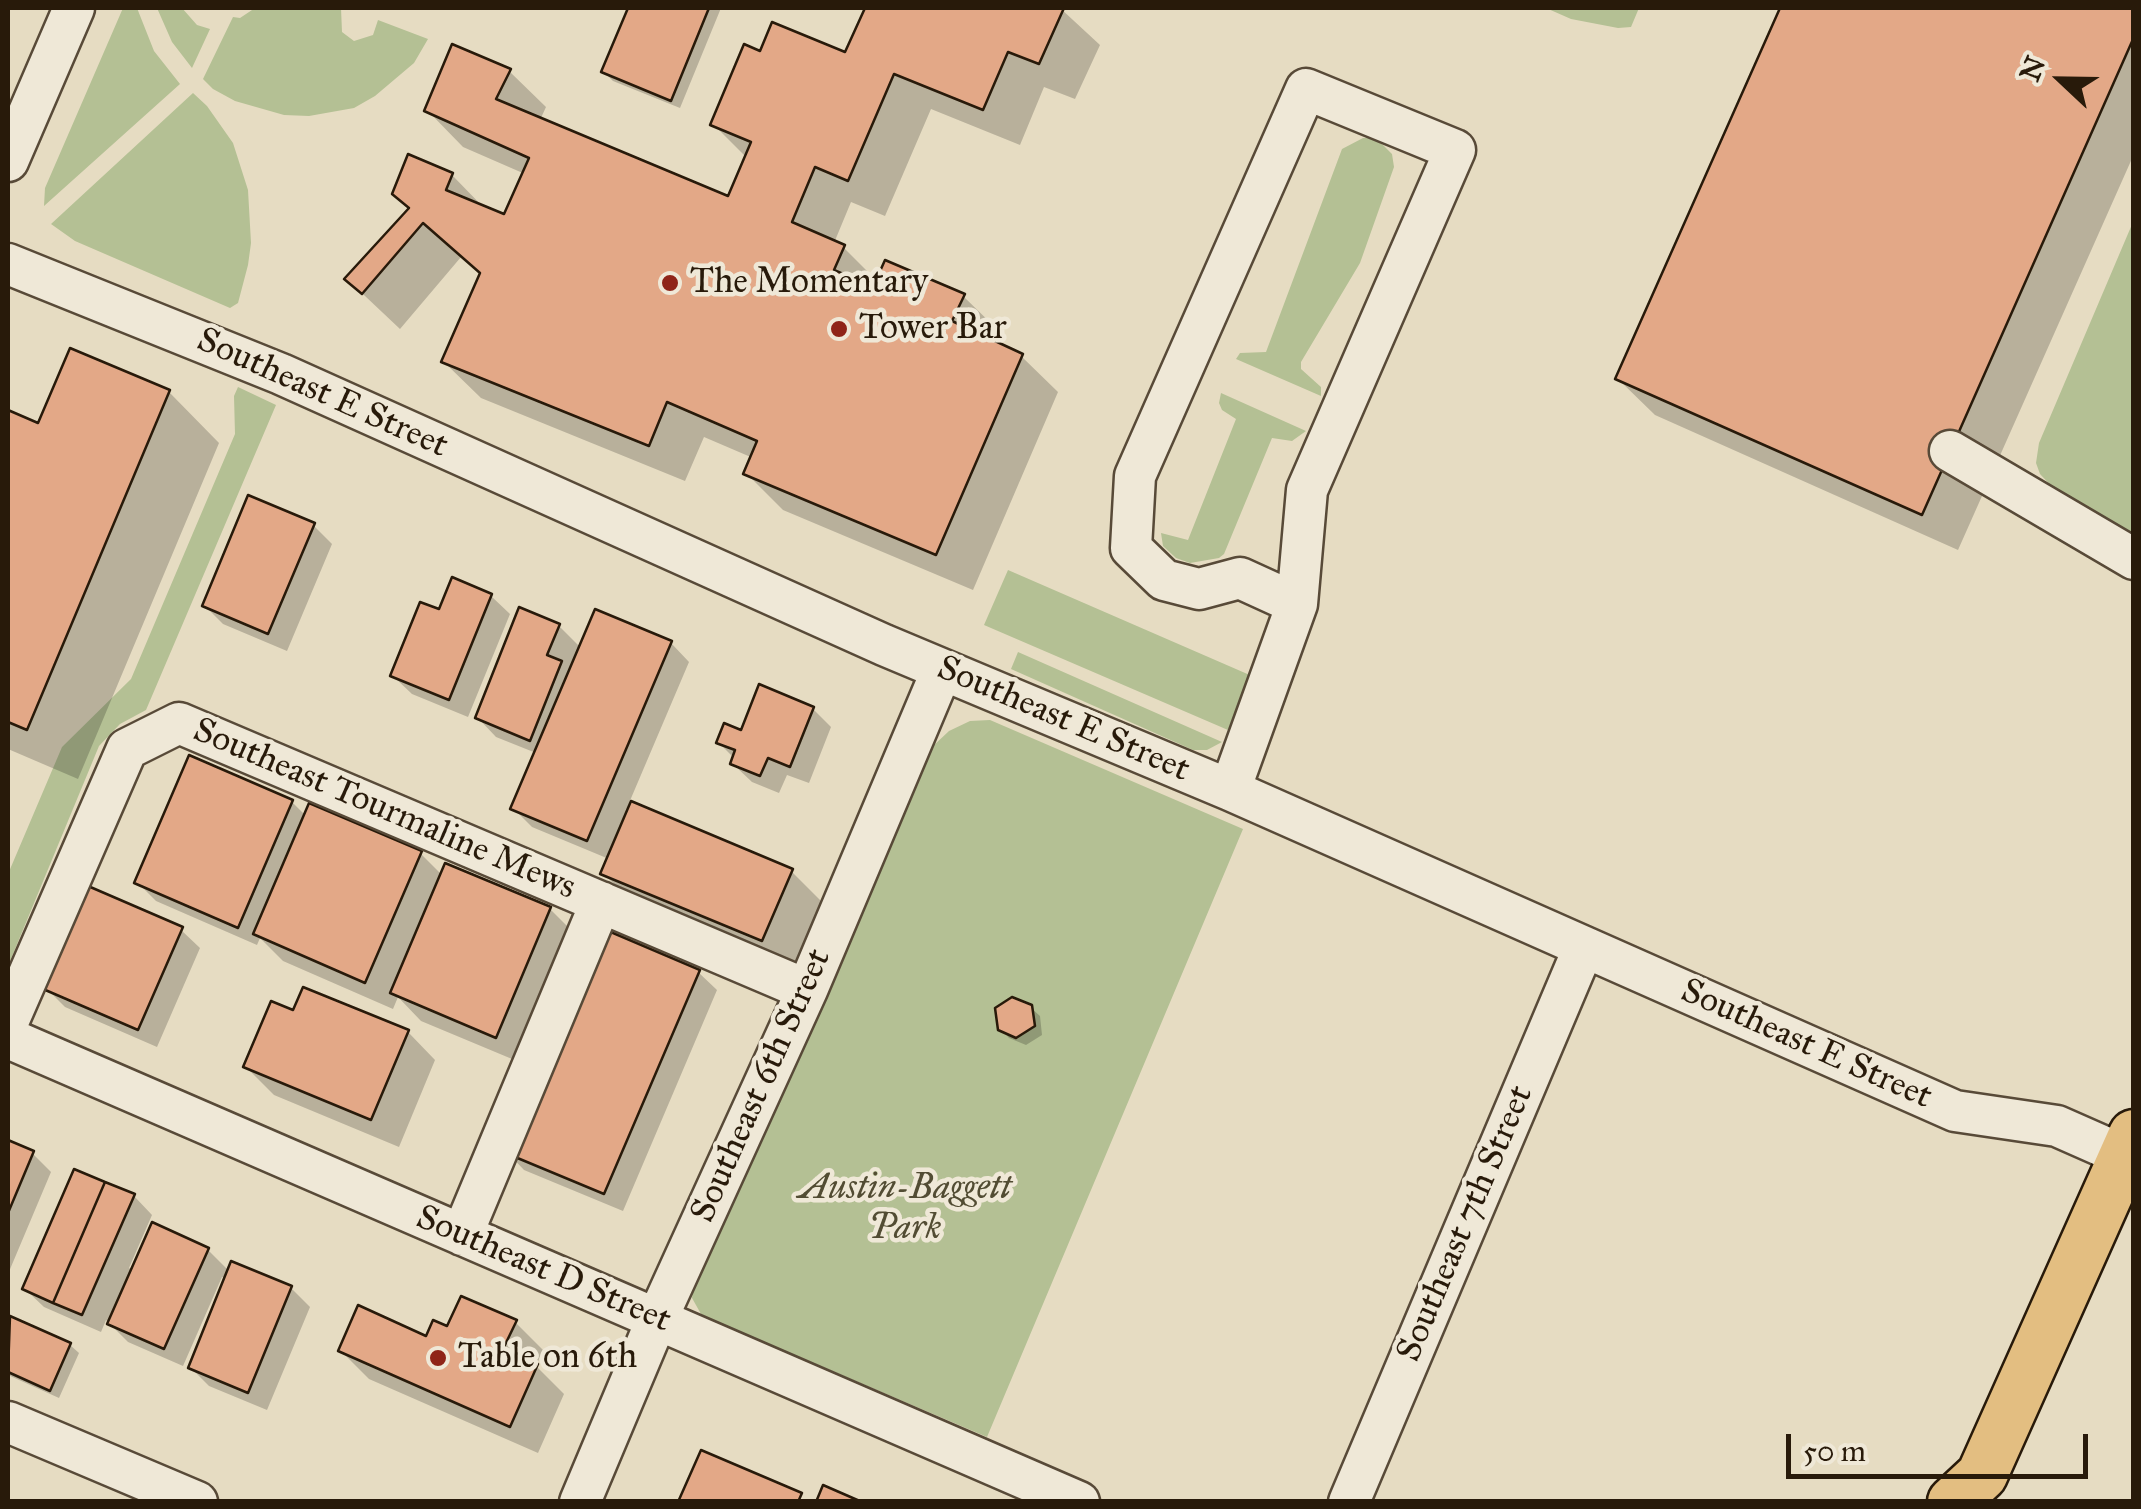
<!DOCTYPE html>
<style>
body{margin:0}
#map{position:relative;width:2141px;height:1509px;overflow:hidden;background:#e6dcc2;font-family:"IM FELL Great Primer",serif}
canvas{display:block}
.frame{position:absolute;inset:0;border:10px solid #281a0a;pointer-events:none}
.north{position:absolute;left:2011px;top:30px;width:100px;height:100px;-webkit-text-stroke:8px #efe8d7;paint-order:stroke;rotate:292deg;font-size:28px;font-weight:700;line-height:40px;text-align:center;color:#281a0a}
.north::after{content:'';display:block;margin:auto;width:35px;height:45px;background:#281a0a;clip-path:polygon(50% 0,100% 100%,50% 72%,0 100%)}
.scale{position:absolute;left:1786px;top:1434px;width:302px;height:45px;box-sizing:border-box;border:5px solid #281a0a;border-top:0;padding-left:12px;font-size:30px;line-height:35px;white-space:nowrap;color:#281a0a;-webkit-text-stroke:8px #efe8d7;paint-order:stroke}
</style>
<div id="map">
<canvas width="2141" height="1509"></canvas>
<div class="frame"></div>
<div class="north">N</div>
<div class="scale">50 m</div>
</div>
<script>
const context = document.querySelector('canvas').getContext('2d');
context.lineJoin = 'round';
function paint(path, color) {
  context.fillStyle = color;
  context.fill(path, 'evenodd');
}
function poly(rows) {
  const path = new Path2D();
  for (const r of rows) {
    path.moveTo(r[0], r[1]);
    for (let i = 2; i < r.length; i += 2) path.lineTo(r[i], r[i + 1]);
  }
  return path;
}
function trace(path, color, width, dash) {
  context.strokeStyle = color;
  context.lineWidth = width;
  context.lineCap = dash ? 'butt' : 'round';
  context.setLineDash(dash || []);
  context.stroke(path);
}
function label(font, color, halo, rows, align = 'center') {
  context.font = font + ' "IM FELL Great Primer",serif';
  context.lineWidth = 9;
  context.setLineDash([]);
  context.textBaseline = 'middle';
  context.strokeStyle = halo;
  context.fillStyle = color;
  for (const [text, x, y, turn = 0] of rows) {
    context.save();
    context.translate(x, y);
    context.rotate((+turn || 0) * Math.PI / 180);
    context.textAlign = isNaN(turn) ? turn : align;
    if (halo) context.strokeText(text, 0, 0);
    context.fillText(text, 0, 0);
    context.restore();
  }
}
paint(poly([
 [123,8,137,8,154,51,180,84,44,206,45,188],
 [157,8,182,8,197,25,210,29,192,68,172,42],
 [255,8,341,8,342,32,354,41,373,35,378,20,428,39,414,63,375,96,354,108,309,116,284,115,235,101,213,89,203,79,233,17,240,18],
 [1546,8,1545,8,1639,8,1631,27,1618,28,1571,19],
 [193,93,207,106,233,143,248,190,251,243,248,265,238,303,230,308,75,241,51,224],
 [1363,138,1373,138,1383,145,1392,154,1394,167,1360,263,1301,362,1301,369,1321,387,1321,396,1236,359,1240,353,1266,352,1342,149],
 [2133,222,2133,538,2054,489,2040,474,2036,463,2039,443],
 [238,387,276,405,146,710,120,724,99,746,8,966,8,874,62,747,131,679,235,434,234,396],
 [1221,393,1306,431,1292,441,1272,438,1224,554,1219,558,1190,563,1176,558,1163,546,1161,533,1188,540,1236,419,1222,410,1219,403],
 [1008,570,1252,676,1228,730,984,625],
 [1018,652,1222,742,1207,750,1193,750,1011,669],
 [990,720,1243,829,987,1437,715,1321,701,1314,692,1298,694,1278,916,776,932,747,949,731,970,721]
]), '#b4c094');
paint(poly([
 [630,8,721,8,680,108,613,81,604,72],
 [867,8,1060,8,1100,45,1075,99,1044,87,1020,145,931,109,885,216,851,202,834,243,843,247,878,282,963,296,1000,332,995,343,1021,356,1058,392,973,590,783,510,746,473,753,458,704,437,685,481,481,398,444,362,482,276,461,257,400,329,347,279,410,210,395,194,452,175,485,209,506,217,525,174,463,147,427,110,509,71,546,107,540,120,729,199,747,158,713,124,761,54,847,56],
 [1782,8,2134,8,2134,154,1958,550,1655,415,1618,379],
 [169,392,219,443,78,779,8,749,8,413,39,426],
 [313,525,332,544,287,651,223,624,204,605],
 [491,596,510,614,468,717,412,694,393,676,440,613],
 [559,626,581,648,671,643,689,662,629,803,791,871,828,908,799,976,639,909,603,873,609,859,532,827,513,808,536,753,496,737,478,718],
 [813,709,831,727,809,783,787,775,779,793,752,782,733,764,735,759,719,743],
 [191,758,292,802,306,816,420,853,442,875,550,909,578,937,524,1064,421,1021,398,997,393,1009,283,961,260,938,257,945,156,901,137,882],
 [181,930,200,948,157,1047,65,1007,46,988],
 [698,972,717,990,623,1211,524,1170,506,1151],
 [1030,1007,1040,1016,1042,1035,1026,1045,1009,1038,1000,1028],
 [294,1013,408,1032,435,1060,399,1147,274,1095,246,1067],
 [8,1143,33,1154,51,1172,8,1274],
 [134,1196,152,1215,129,1268,133,1270,208,1250,230,1272,291,1288,310,1307,267,1410,209,1386,190,1367,227,1279,222,1277,183,1366,128,1342,106,1320,101,1332,44,1307,25,1289],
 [11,1319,70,1345,79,1353,59,1398,8,1375,8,1327],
 [515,1322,543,1350,536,1366,564,1394,538,1453,369,1379,341,1351,428,1339,448,1330]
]), '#0003');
const building = poly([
 [628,8,709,8,671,101,601,72,628,8],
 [865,8,1064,8,1039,64,1008,52,983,110,894,74,848,181,815,167,792,222,845,245,834,270,873,287,885,260,965,294,952,321,1023,354,936,555,743,474,757,441,667,402,649,446,441,362,480,273,423,223,362,294,344,279,409,208,392,194,408,154,453,173,446,190,504,214,529,158,424,111,452,44,511,69,496,99,728,196,751,142,710,125,744,44,760,51,772,22,845,52,865,8],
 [1780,8,2134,8,2134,37,1922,515,1615,379,1780,8],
 [70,348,170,390,27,730,8,722,8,410,38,423,70,348],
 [248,495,315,523,268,634,202,606,248,495],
 [452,577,492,594,449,700,390,676,420,602,439,609,452,577],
 [519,607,560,624,547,655,562,661,530,741,475,718,519,607],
 [595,609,672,641,587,841,510,809,595,609],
 [759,684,814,707,790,767,768,758,760,776,730,764,735,750,716,743,724,723,741,730,759,684],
 [189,755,293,800,238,928,134,883,189,755],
 [631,801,793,869,762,941,600,874,631,801],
 [309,803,422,851,365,983,253,934,309,803],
 [445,863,551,907,496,1038,390,993,445,863],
 [88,886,183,927,138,1030,43,989,88,886],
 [599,927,700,970,604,1194,503,1152,599,927],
 [303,987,409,1030,371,1120,243,1067,271,1001,293,1010,303,987],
 [1012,997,1032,1005,1035,1026,1016,1038,998,1030,995,1008,1012,997],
 [8,1140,34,1151,8,1213,8,1140],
 [74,1169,105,1182,53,1303,22,1289,74,1169],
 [105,1182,135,1194,82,1315,53,1303,105,1182],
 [152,1222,209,1248,164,1349,107,1324,152,1222],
 [231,1261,292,1286,248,1393,188,1368,231,1261],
 [461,1296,517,1320,503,1349,538,1364,510,1427,338,1351,358,1305,426,1336,433,1320,447,1326,461,1296],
 [10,1316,71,1343,50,1391,8,1372,10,1316],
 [701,1450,802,1493,798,1502,678,1502,701,1450],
 [823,1485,862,1502,816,1502,823,1485]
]);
paint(building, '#e3a887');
trace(building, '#281a0a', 2.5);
const minor = poly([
 [8,161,74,8],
 [8,264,281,374,884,645,1230,790,1955,1111,2057,1126,2134,1160],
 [1950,451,2134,559],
 [1230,790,1297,604,1307,490,1455,150,1306,89,1135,476,1131,548,1164,580,1199,589,1240,578,1297,604],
 [8,1022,127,749,179,723,807,990],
 [8,1038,1079,1502],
 [462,1235,601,902],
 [8,1422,197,1502],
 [580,1502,657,1319,807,990,942,670],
 [1349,1502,1584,947]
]);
const major = poly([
 [1953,1502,1982,1475,2134,1135]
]);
trace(minor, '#584a38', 45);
trace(major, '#281a0a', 55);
trace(minor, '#efe8d7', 40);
trace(major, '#e3be81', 50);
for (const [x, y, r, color] of [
 [670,283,10,"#8f2418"],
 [839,329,10,"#8f2418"],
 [438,1358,10,"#8f2418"]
]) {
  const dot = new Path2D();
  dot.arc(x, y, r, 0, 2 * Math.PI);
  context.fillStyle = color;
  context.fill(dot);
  trace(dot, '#efe8d7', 4);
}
label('35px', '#281a0a', '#efe8d7', [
 ["The Momentary",690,283],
 ["Tower Bar",859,329],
 ["Table on 6th",458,1358]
], 'left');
label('35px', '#281a0a', '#efe8d7', [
 ["Southeast E Street",322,394,24],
 ["Southeast E Street",1063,720,23],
 ["Southeast Tourmaline Mews",384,810,23],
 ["Southeast E Street",1806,1045,24],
 ["Southeast 6th Street",762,1086,-66],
 ["Southeast 7th Street",1466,1224,-67],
 ["Southeast D Street",543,1270,23]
]);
label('italic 35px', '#524c33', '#efe8d7', [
 ["Austin-Baggett",905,1189],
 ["Park",905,1229]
]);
</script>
